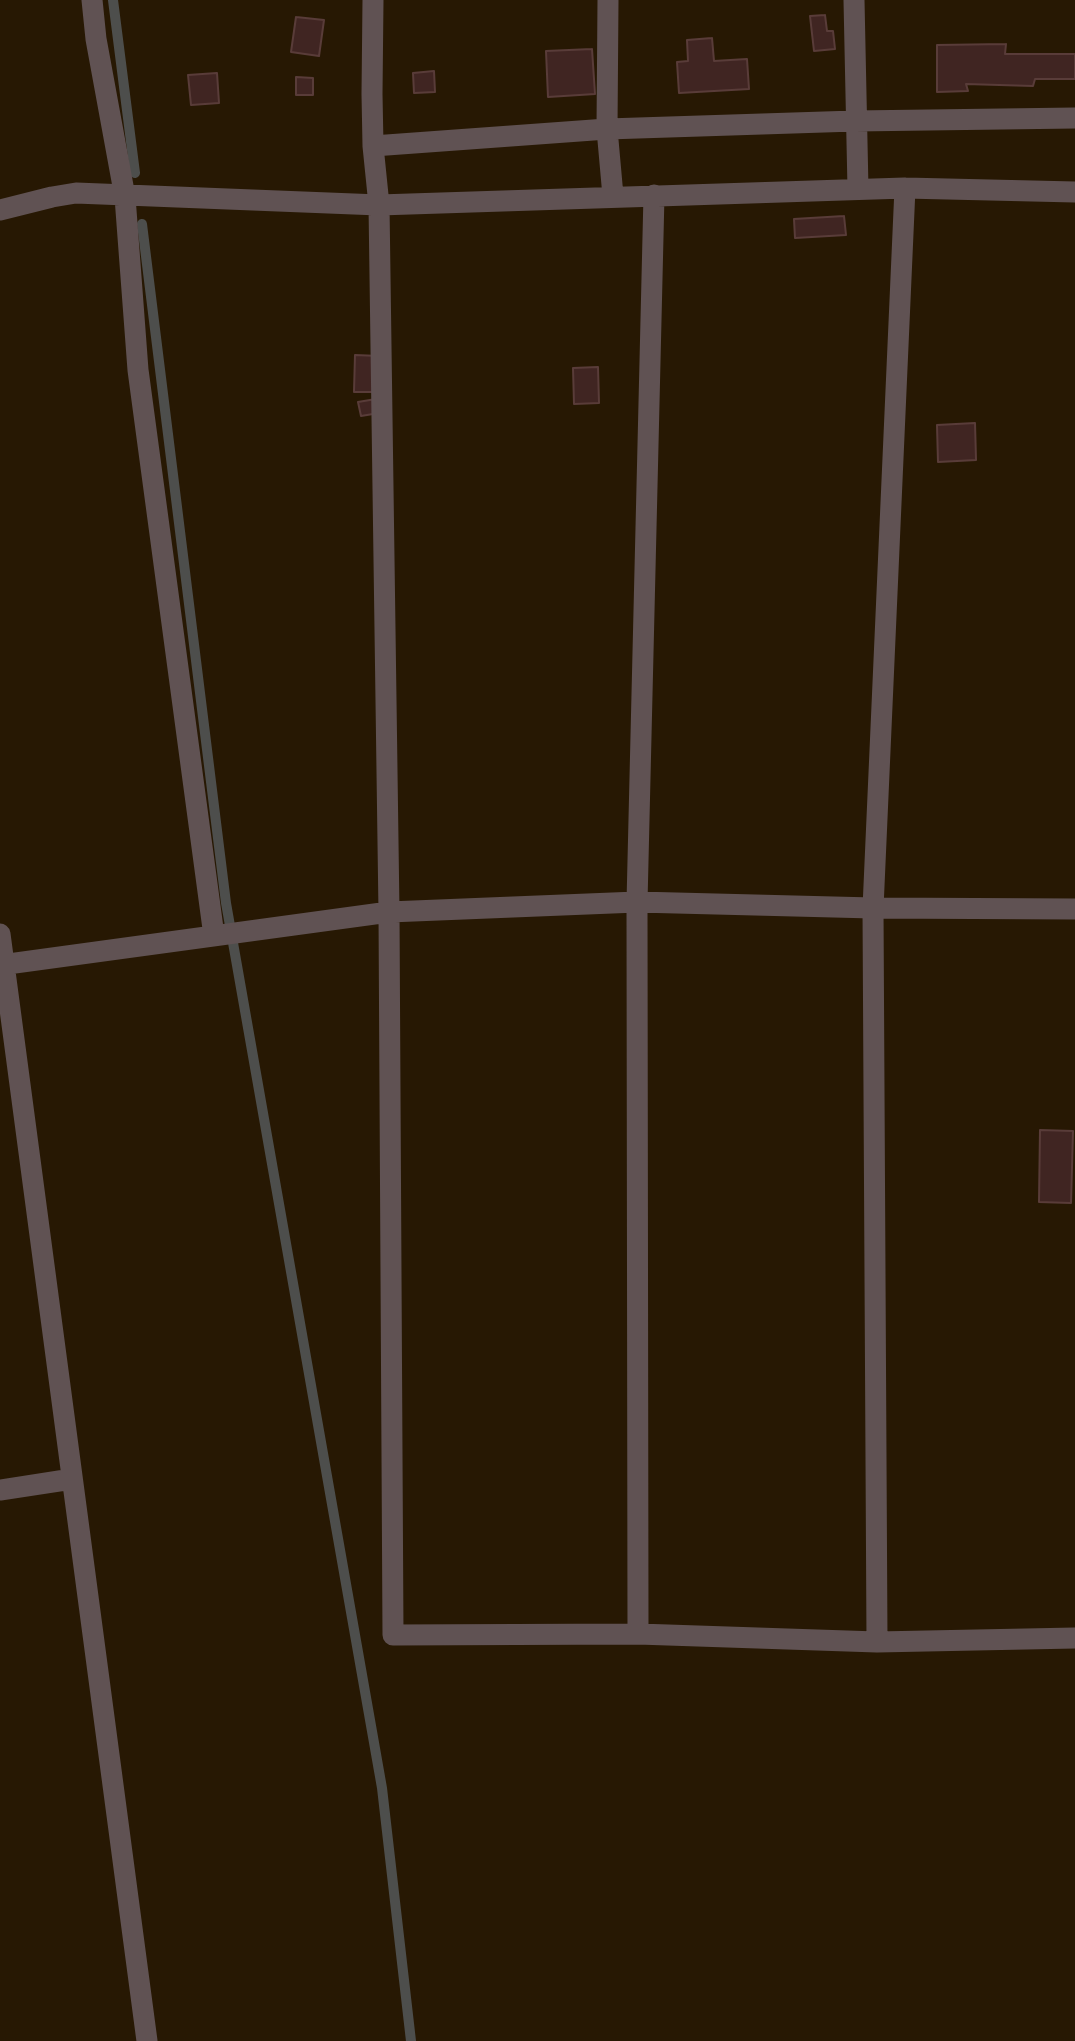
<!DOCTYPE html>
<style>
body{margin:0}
canvas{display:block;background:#271803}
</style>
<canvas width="1075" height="2041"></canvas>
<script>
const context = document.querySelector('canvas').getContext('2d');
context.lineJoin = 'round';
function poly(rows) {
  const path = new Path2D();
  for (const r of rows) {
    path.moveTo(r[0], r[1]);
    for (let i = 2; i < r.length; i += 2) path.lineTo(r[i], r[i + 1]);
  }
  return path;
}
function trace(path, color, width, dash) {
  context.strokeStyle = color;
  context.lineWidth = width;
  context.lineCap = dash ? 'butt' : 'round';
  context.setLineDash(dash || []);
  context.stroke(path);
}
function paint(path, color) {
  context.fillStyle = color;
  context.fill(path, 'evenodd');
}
trace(poly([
 [113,0,135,173],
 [142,224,226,903,382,1788,411,2041]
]), '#4d4e4c', 10);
const building = poly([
 [825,15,827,31,833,31,835,49,814,51,810,16,825,15],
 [296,17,324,20,319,56,291,52,296,17],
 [712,38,714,61,747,59,749,89,679,93,677,62,688,61,687,40,712,38],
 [1006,44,1005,54,1075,54,1075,79,1035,79,1033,86,966,84,968,91,937,92,937,45,1006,44],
 [592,49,595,94,548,97,546,51,592,49],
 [434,71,435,92,414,93,413,73,434,71],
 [217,73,219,103,191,105,188,75,217,73],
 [296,77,313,78,313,95,296,95,296,77],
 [844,216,846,235,795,238,794,219,844,216],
 [355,355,379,356,378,392,354,392,355,355],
 [598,367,599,403,574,404,573,368,598,367],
 [376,399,379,413,361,416,358,402,376,399],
 [975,423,976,460,938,462,937,425,975,423],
 [1040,1130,1073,1131,1071,1203,1039,1202,1040,1130]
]);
paint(building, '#402522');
trace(building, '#593c39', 2);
trace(poly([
 [92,0,96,39,125,197,138,370,214,936],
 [373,0,372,94,373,146,379,205,389,912,393,1635,638,1634,877,1642,1075,1638],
 [608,0,607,129,613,196],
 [854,0,858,189],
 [373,146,607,129,855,121,1075,118],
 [0,210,52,197,76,193,379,205,905,188,1075,192],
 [0,934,147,2041],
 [0,965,389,912,637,902,873,908,1075,909],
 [0,1490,72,1479],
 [638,1634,637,902,654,195],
 [877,1642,873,908,905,188]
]), '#605253', 21);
</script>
